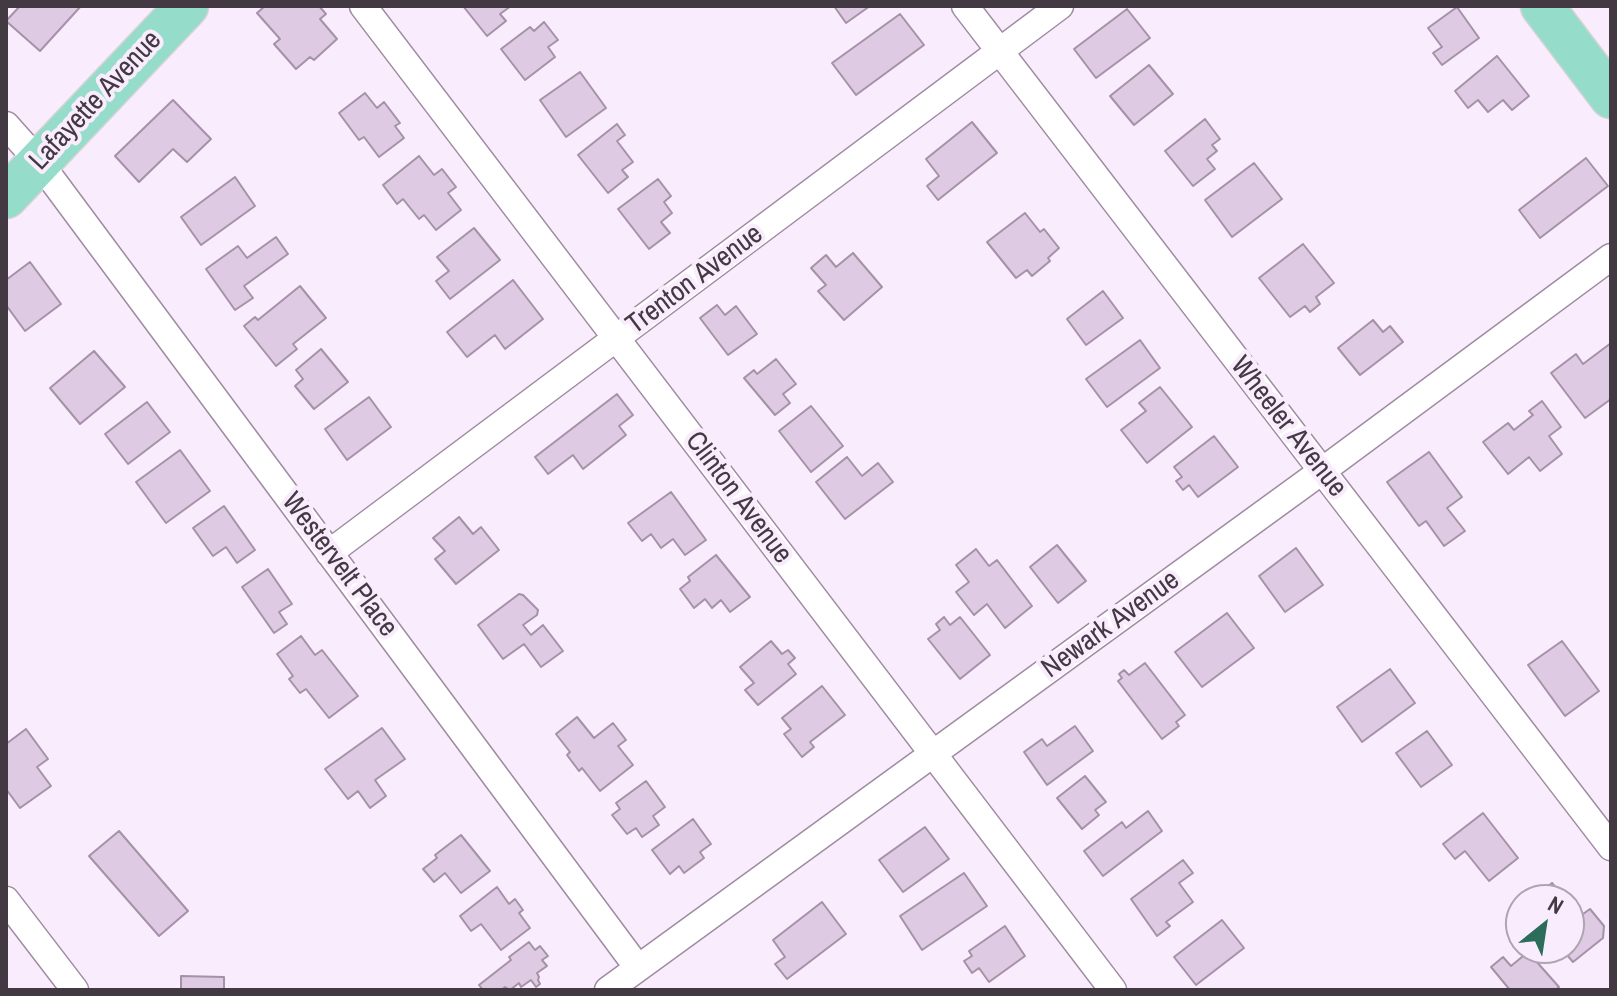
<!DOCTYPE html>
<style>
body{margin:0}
#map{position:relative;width:1617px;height:996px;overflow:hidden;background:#f9ecfc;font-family:"Archivo Narrow",sans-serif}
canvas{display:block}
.frame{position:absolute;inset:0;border:8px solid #423943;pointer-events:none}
.north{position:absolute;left:1505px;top:884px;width:80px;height:80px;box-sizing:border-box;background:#f9ecfc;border:2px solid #b0a4b2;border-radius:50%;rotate:30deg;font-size:22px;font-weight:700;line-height:32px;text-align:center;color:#423943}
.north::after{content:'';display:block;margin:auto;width:28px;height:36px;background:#2b6c5b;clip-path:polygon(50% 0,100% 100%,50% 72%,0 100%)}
</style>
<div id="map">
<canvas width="1617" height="996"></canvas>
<div class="frame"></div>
<div class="north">N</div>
</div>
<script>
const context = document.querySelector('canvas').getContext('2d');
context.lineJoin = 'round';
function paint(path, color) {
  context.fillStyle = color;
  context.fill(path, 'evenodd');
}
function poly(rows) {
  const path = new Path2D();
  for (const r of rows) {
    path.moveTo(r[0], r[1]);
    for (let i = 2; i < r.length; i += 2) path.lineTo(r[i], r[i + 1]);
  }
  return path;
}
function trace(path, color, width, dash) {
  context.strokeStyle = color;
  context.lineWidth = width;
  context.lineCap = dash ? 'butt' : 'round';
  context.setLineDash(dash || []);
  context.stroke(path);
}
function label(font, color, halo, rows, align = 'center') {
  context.font = font + ' "Archivo Narrow",sans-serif';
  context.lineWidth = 8;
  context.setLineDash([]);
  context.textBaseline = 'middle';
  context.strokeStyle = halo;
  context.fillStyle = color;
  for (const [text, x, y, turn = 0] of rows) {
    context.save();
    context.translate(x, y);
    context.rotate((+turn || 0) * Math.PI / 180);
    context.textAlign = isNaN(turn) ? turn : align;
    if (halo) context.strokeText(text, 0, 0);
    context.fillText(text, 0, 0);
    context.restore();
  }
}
const building = poly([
 [20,6,81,6,40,51,6,21,20,6],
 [265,6,319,6,326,14,320,19,337,39,314,60,310,57,296,69,274,44,280,39,257,13,265,6],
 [463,6,511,6,500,14,506,21,487,36,463,6],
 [834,6,870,6,846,23,834,6],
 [1457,7,1479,38,1442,65,1433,53,1442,47,1428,28,1457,7],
 [1127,9,1150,38,1096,78,1074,49,1127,9],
 [900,14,924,45,856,95,832,63,900,14],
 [544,22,558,40,548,47,555,57,525,80,501,49,530,27,534,31,544,22],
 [1497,56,1529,96,1512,110,1503,100,1488,112,1478,100,1468,108,1455,91,1497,56],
 [1149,65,1173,94,1134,125,1110,96,1149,65],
 [580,72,606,108,566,137,540,100,580,72],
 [365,93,377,108,384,102,400,123,395,126,404,138,379,157,364,137,359,140,339,113,365,93],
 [173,100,211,139,187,162,173,149,139,182,115,156,173,100],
 [1205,119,1220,139,1212,145,1217,151,1207,159,1215,169,1193,186,1165,151,1205,119],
 [972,122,997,153,938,200,927,186,939,176,926,159,972,122],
 [617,124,625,135,617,141,633,162,622,170,628,177,608,193,578,155,617,124],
 [419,156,434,175,442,169,456,187,448,193,461,210,436,230,424,215,419,219,403,199,397,204,383,185,419,156],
 [1586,158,1608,186,1540,238,1519,210,1586,158],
 [1254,163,1282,199,1232,237,1205,200,1254,163],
 [235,177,255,206,201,245,181,217,235,177],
 [658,179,671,196,664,202,672,213,661,222,670,233,649,249,618,209,658,179],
 [1025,213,1040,232,1044,229,1059,248,1048,258,1050,261,1032,276,1027,270,1016,278,987,242,1025,213],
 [474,228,500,260,450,299,436,281,449,271,437,257,474,228],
 [276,237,288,254,244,286,253,298,235,310,206,269,238,246,247,258,276,237],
 [1303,244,1334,283,1316,297,1320,304,1310,312,1305,306,1290,317,1259,278,1303,244],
 [853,253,882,287,844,320,818,291,826,285,811,268,826,255,836,267,853,253],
 [30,262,61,304,25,331,6,305,6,280,30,262],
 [513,280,543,319,505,349,495,335,467,357,447,332,513,280],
 [300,286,326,318,293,344,297,349,276,366,244,326,255,317,258,320,300,286],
 [1103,291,1123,318,1086,345,1067,319,1103,291],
 [717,305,725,315,736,306,757,334,728,355,700,318,717,305],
 [1373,320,1383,332,1390,326,1403,342,1360,375,1338,348,1373,320],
 [1140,340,1160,368,1107,407,1086,379,1140,340],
 [1611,343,1611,399,1585,418,1551,373,1576,354,1583,364,1611,343],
 [321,349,348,382,314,409,295,386,303,379,296,370,321,349],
 [94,351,125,387,80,424,50,388,94,351],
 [776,359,796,384,783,394,790,403,775,415,744,378,754,370,757,374,776,359],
 [1160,387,1192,427,1147,463,1121,430,1146,411,1139,403,1160,387],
 [617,394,633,415,619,426,626,435,583,469,573,455,548,474,535,457,617,394],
 [369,397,391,427,347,460,325,429,369,397],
 [1542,401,1561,427,1549,436,1562,454,1540,471,1529,457,1508,474,1483,442,1508,423,1514,430,1533,415,1529,411,1542,401],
 [147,402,170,432,128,464,105,434,147,402],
 [811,406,843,446,811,472,779,431,811,406],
 [1214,436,1238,467,1198,497,1189,485,1183,490,1176,481,1182,477,1174,467,1214,436],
 [180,450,210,491,166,523,136,482,180,450],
 [1429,452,1462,497,1447,508,1465,531,1444,546,1426,521,1419,526,1387,482,1429,452],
 [847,457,862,476,878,463,893,482,845,519,816,482,847,457],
 [671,492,706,540,685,555,673,539,661,548,651,534,642,541,628,523,671,492],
 [224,506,255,550,237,563,226,547,213,556,193,528,224,506],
 [459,517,473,534,481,527,499,550,456,584,435,559,445,551,433,538,459,517],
 [1057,545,1086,581,1058,603,1030,567,1057,545],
 [1296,548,1323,585,1285,612,1259,576,1296,548],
 [976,549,989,566,997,560,1032,606,1005,628,987,604,974,615,956,592,969,582,956,565,976,549],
 [716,555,750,597,730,612,721,600,712,608,705,599,694,608,680,589,690,581,688,577,716,555],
 [268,569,292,604,279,612,287,624,274,633,242,587,268,569],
 [519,594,523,595,538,610,537,615,523,625,531,635,543,625,563,651,541,667,524,644,503,659,478,625,519,594],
 [1227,613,1254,648,1202,687,1175,652,1227,613],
 [944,617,950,625,960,617,990,655,960,679,928,639,940,630,936,624,944,617],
 [301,636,315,655,322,650,358,696,329,718,306,689,300,693,289,679,293,676,277,654,301,636],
 [771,641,782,654,788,650,795,658,788,664,796,674,758,705,745,690,754,683,740,667,771,641],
 [1562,641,1599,691,1565,716,1528,665,1562,641],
 [1145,663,1185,715,1176,722,1179,726,1162,739,1118,681,1122,678,1119,674,1124,670,1129,675,1145,663],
 [1390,669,1415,703,1362,742,1337,707,1390,669],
 [822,686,845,715,810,742,814,747,802,757,784,734,791,729,782,718,822,686],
 [577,717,594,738,613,723,626,740,618,746,633,765,600,791,582,768,579,771,567,755,570,752,556,734,577,717],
 [1075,726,1093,751,1047,785,1024,752,1042,739,1047,746,1075,726],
 [382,728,405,759,375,780,386,796,370,808,358,791,348,799,325,769,382,728],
 [26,729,48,759,37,767,51,786,20,808,6,789,6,744,26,729],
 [1427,731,1452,765,1421,787,1396,753,1427,731],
 [1085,776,1106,802,1095,810,1099,815,1082,829,1057,798,1085,776],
 [646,781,665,807,653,816,659,825,642,837,636,828,627,834,612,815,620,809,616,803,646,781],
 [1148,811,1162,831,1103,876,1084,851,1122,822,1126,828,1148,811],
 [1483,813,1518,858,1489,881,1465,851,1455,859,1443,844,1483,813],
 [693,819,711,844,700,852,704,858,684,873,679,866,670,874,652,850,693,819],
 [925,827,949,859,903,892,879,860,925,827],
 [119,831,188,911,159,936,89,856,119,831],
 [461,835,490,871,461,893,445,873,434,882,423,869,437,858,435,855,461,835],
 [1183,860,1193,873,1179,883,1193,902,1166,922,1170,926,1157,936,1131,899,1183,860],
 [964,873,987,906,922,950,900,916,964,873],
 [1552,883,1566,900,1570,897,1583,914,1590,909,1604,926,1603,938,1573,962,1561,948,1569,948,1569,900,1530,900,1552,883],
 [497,887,509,904,515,899,523,910,519,913,530,928,501,950,481,924,471,931,460,916,497,887],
 [822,902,846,934,787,979,775,964,785,957,773,940,822,902],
 [1222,920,1244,948,1196,985,1174,957,1222,920],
 [1005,926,1025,956,989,982,979,968,972,973,964,961,972,956,969,951,1005,926],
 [529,942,535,950,540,946,548,956,542,960,547,966,537,973,539,977,538,980,540,984,536,987,531,980,521,987,519,983,510,990,505,987,501,990,483,990,479,985,511,960,509,957,529,942],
 [1528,952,1559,987,1555,990,1510,990,1491,967,1503,957,1511,966,1528,952],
 [181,976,224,977,224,990,181,990,181,976]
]);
paint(building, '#dfcae3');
trace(building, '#a591a8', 2);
const street = poly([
 [363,6,1113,990],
 [965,6,1611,847],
 [6,125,39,162,638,968],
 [329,553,1060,6],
 [6,900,75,990],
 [608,990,1322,471,1611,257]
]);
const primary = poly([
 [1542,6,1611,97],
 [6,197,187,6]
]);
trace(street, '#9f8ba2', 29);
trace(primary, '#d5d3d6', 45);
trace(street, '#fff', 26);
trace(primary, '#96dcca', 42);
label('28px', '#423943', '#f9ecfc', [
 ["Lafayette Avenue",96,101,-47],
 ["Trenton Avenue",695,280,-37],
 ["Wheeler Avenue",1288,427,52],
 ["Clinton Avenue",738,498,53],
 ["Westervelt Place",339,565,53],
 ["Newark Avenue",1111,625,-36]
]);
</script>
